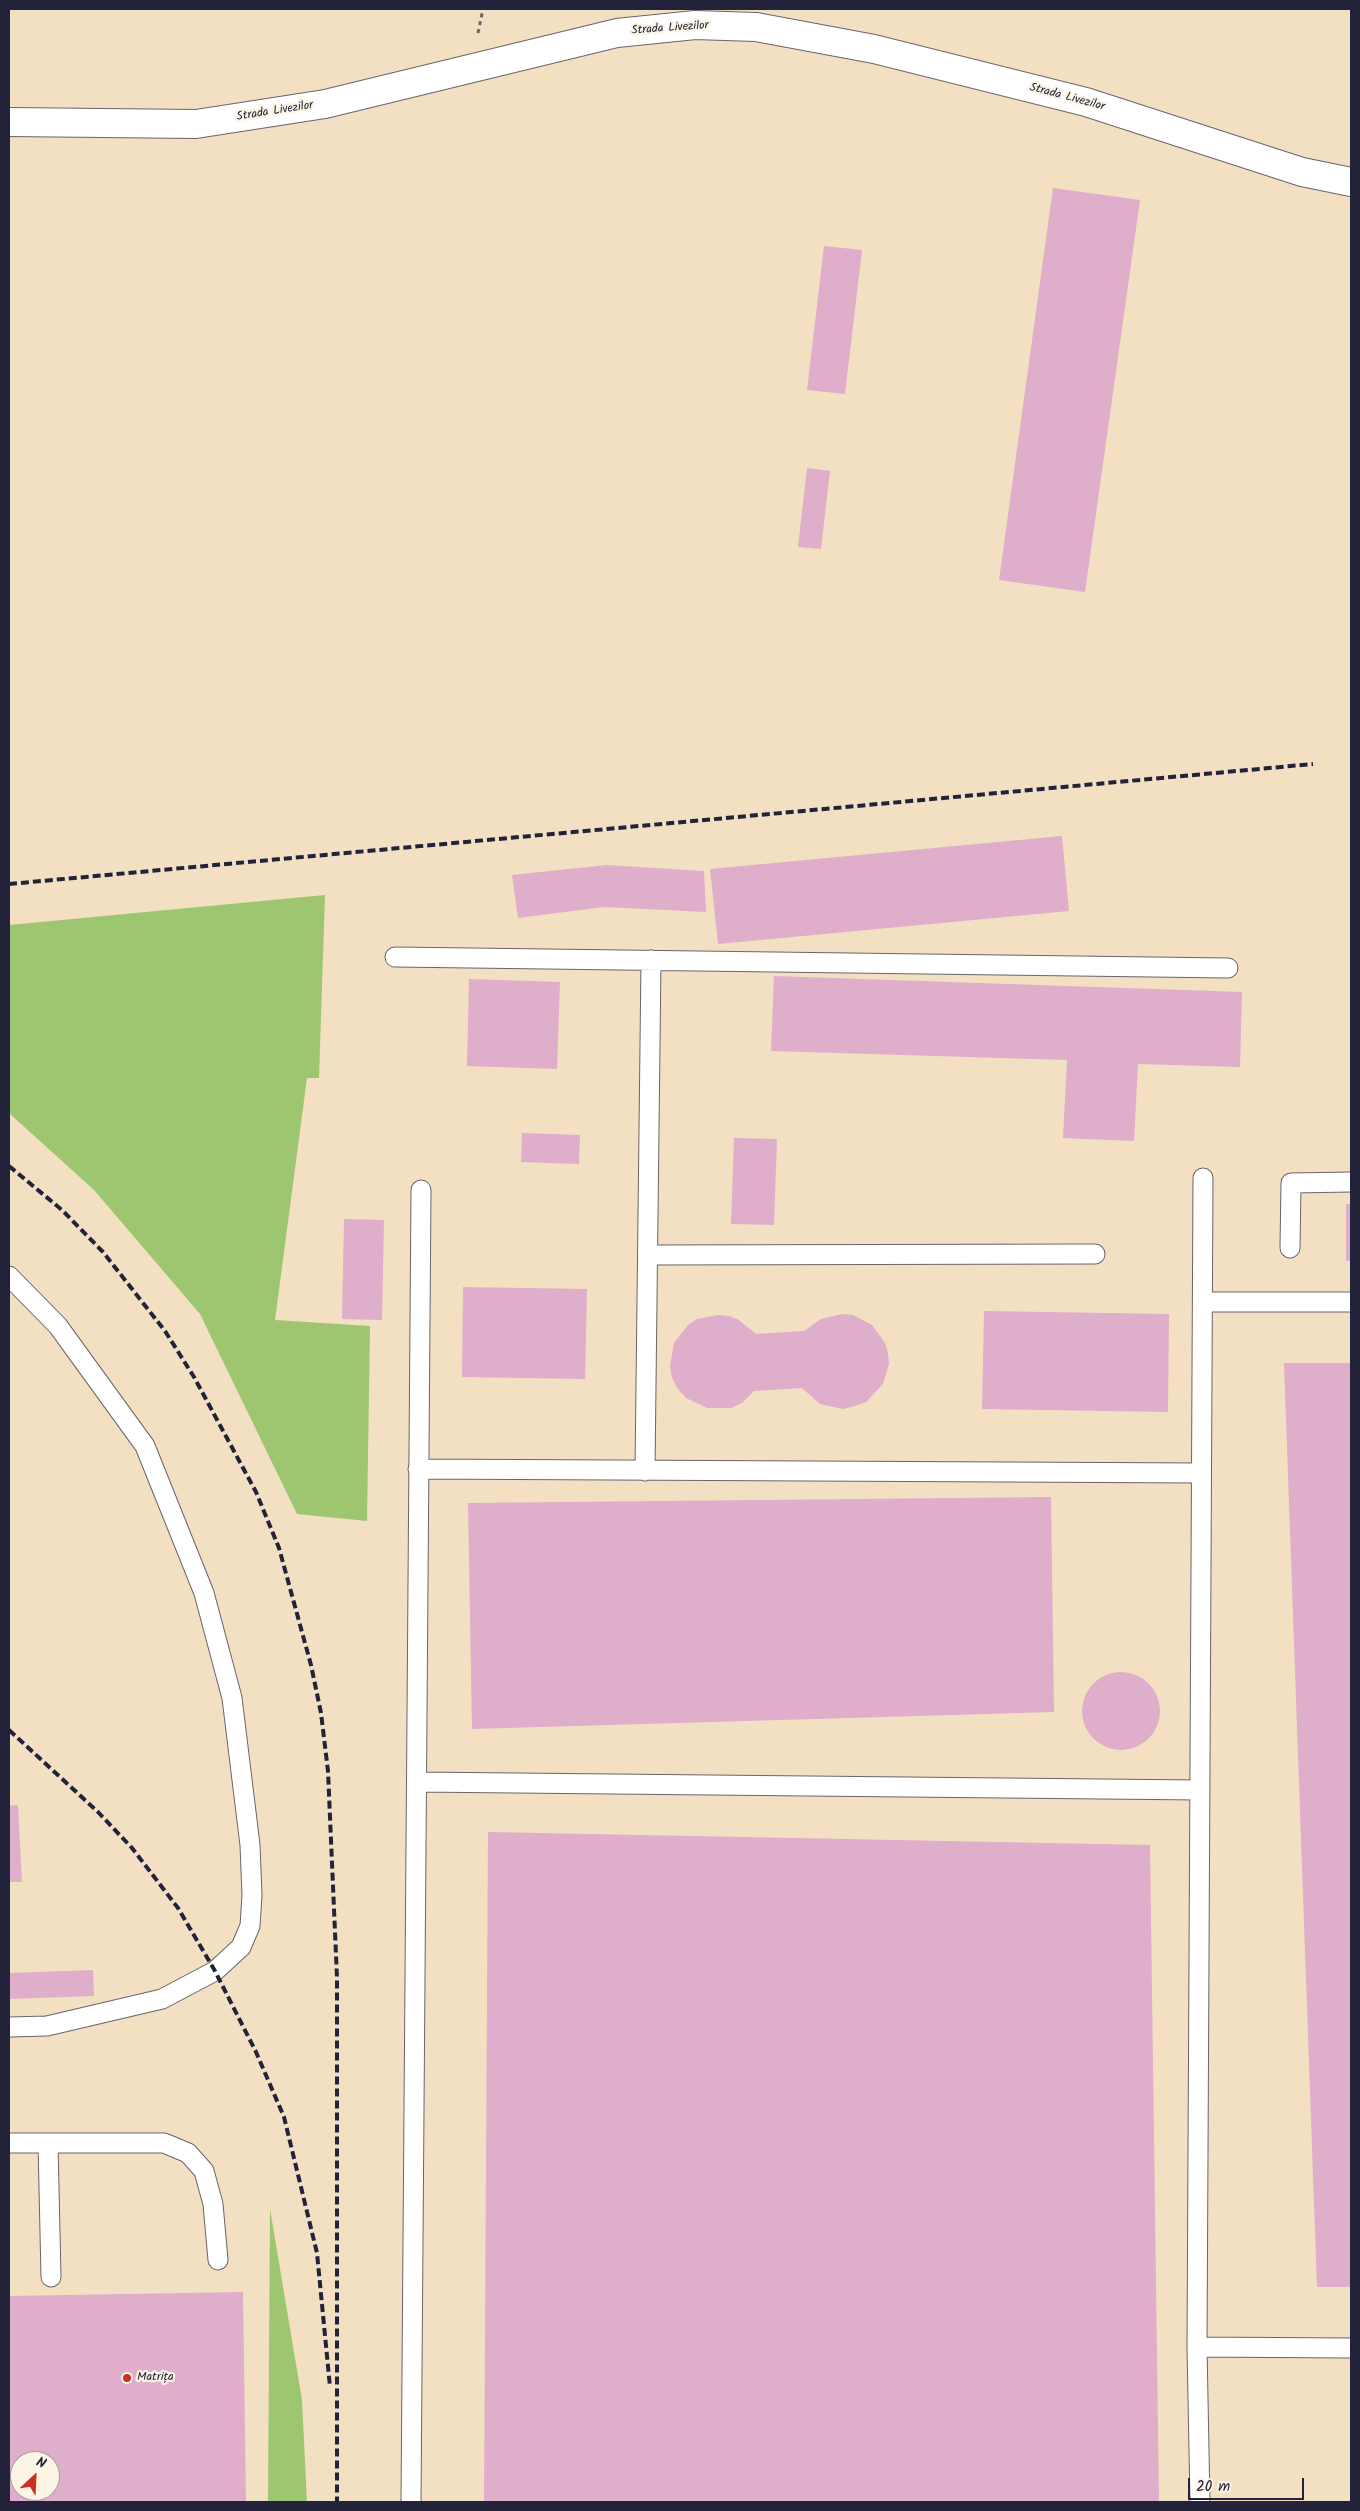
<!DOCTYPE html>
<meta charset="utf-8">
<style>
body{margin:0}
#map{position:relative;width:1360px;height:2511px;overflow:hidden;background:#f3dfc1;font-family:Kalam,sans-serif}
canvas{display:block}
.frame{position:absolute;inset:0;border:10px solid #22223b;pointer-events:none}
.north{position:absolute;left:10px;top:2451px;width:50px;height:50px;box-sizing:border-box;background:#fcf5e5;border:1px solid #a5a1a1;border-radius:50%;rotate:25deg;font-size:14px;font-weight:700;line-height:20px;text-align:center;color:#22223b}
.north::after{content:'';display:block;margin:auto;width:18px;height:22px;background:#c8321e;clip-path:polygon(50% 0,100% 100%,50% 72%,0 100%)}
.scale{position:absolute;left:1188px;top:2478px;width:116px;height:22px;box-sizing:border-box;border:2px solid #22223b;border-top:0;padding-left:6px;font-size:15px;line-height:18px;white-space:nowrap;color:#22223b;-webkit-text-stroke:4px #fcf5e5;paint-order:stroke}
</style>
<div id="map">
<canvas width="1360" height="2511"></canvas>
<div class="frame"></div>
<div class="north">N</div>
<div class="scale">20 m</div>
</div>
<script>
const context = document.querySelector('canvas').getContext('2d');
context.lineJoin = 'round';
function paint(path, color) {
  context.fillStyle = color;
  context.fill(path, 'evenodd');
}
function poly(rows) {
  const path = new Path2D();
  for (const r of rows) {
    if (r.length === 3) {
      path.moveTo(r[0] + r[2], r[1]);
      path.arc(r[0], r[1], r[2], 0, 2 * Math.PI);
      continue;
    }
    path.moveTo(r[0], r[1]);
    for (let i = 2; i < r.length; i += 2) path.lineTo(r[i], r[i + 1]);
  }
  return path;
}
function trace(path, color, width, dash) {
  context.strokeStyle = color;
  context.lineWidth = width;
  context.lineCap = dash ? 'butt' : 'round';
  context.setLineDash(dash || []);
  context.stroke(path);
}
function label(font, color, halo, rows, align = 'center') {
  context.font = font + ' Kalam,sans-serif';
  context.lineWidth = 4.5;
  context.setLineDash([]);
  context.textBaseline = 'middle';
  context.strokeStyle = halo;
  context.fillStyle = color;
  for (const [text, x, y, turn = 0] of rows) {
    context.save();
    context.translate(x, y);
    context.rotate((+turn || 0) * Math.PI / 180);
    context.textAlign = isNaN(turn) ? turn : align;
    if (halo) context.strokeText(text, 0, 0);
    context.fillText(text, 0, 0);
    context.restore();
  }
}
paint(poly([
 [325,895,319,1078,307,1078,275,1320,370,1326,367,1521,297,1514,200,1314,94,1190,9,1113,9,925],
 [270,2209,302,2400,307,2502,268,2502]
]), '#9ec671');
paint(poly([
 [1053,188,1140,200,1085,592,999,580],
 [824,246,862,250,845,394,807,390],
 [807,468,830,471,821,549,798,547],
 [1062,836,1069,911,718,944,710,869],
 [607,865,704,871,706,912,604,907,518,918,512,875],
 [774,976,1242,992,1240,1067,1138,1064,1134,1141,1063,1138,1067,1060,771,1051],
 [469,979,560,982,557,1069,467,1066],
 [522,1133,580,1135,579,1164,521,1162],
 [734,1138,777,1139,774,1225,731,1224],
 [1346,1204,1351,1204,1351,1261,1346,1261],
 [344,1219,384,1220,382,1320,342,1319],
 [463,1287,587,1289,585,1379,462,1377],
 [984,1311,1169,1314,1168,1412,982,1409],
 [842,1314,853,1315,872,1325,885,1343,888,1353,889,1364,883,1384,866,1402,855,1406,843,1409,820,1404,802,1388,754,1391,742,1403,731,1408,707,1408,686,1398,678,1389,672,1378,670,1366,674,1343,688,1325,697,1319,718,1315,729,1316,739,1320,756,1334,804,1331,821,1319],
 [1284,1363,1351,1363,1351,2287,1317,2287],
 [1051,1497,1054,1712,472,1729,468,1503],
 [1121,1711,39],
 [18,1805,22,1882,9,1882,9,1806],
 [488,1832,1150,1845,1159,2502,484,2502],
 [93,1970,94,1996,9,1999,9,1973],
 [243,2292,246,2502,9,2502,9,2296],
 [20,2461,50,2461,50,2491,20,2491]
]), '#deaeca');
const lane = poly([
 [395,957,1228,968],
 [1290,1248,1291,1183,1351,1182],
 [648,1255,1095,1254],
 [9,1276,58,1326,145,1446,204,1593,232,1698,250,1845,252,1895,250,1926,241,1947,215,1971,162,1999,47,2026,9,2027],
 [1203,1302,1351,1302],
 [418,1469,1201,1473],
 [645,1471,651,960],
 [417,1782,1200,1790],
 [9,2143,164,2143,188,2153,204,2171,213,2204,218,2260],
 [48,2143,51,2277],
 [1197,2347,1351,2348],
 [411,2502,421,1190],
 [1200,2502,1197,2347,1203,1178]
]);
const street = poly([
 [9,122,196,124,325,104,617,33,695,25,756,27,874,49,1086,102,1302,172,1351,182]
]);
trace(lane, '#6b646a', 21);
trace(street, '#6b646a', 30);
trace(poly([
 [478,33,483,9]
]), '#6b646a', 3, [4, 4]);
trace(lane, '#fff', 19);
trace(street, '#fff', 28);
trace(poly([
 [9,884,1313,764],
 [9,1166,62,1210,103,1252,165,1331,194,1377,256,1492,279,1548,311,1665,321,1713,328,1771,337,1978,337,2502],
 [9,1730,98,1812,132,1848,178,1908,215,1971,256,2052,284,2117,317,2253,330,2387]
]), '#22223b', 4, [8, 4]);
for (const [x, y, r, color] of [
 [127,2378,5,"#c8321e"]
]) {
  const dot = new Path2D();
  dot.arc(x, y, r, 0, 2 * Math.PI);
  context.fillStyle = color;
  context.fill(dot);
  trace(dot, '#fcf5e5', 2);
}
label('12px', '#22223b', '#fcf5e5', [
 ["Strada Livezilor",670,29,-4],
 ["Strada Livezilor",1067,98,15],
 ["Strada Livezilor",275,112,-9]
]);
label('12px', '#22223b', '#fcf5e5', [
 ["Matrița",137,2378]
], 'left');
</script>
